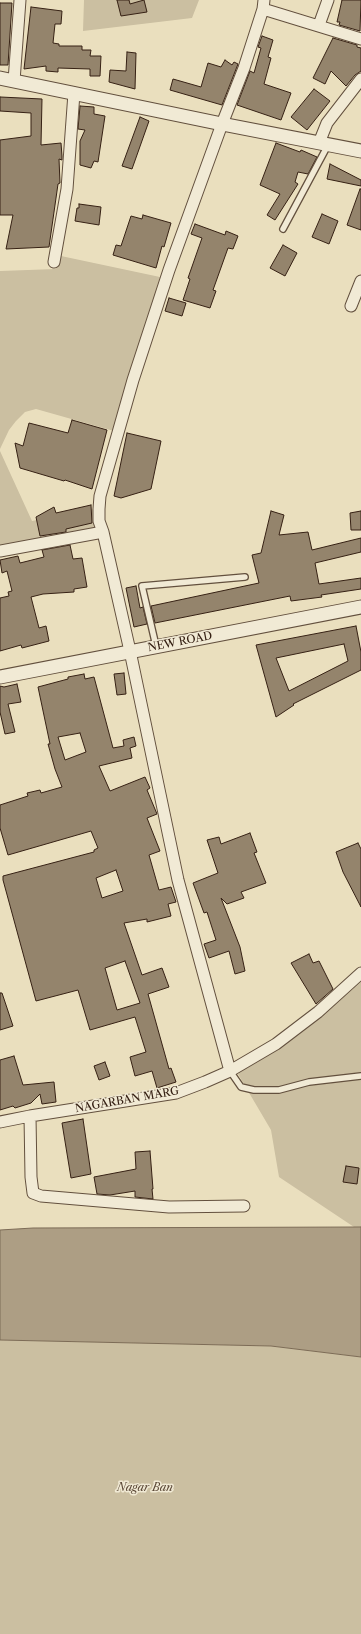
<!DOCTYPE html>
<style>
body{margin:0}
canvas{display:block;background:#eadfbe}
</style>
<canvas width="361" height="1634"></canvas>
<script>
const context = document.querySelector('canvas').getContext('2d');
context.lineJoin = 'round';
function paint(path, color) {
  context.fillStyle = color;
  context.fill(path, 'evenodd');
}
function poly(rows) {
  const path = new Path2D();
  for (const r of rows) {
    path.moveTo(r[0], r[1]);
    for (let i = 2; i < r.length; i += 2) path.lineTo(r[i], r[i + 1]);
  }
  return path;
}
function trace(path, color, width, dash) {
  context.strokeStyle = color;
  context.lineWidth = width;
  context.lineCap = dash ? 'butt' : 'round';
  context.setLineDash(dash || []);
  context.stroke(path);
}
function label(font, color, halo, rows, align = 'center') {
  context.font = font + ' "Libre Caslon Text",serif';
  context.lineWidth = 3;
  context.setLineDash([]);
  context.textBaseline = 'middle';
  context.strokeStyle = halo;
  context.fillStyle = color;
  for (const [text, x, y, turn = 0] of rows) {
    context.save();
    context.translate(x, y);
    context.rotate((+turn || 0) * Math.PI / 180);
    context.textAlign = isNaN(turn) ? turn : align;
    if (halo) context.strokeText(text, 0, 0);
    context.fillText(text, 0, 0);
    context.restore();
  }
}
paint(poly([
 [84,0,199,0,192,18,83,31],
 [61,256,160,277,114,431,36,409,25,412,16,421,9,430,0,449,0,271,56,269],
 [0,451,32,521,94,509,95,526,93,529,0,548],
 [361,982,361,1227,354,1227,279,1177,271,1130,238,1074,250,1064,292,1039,327,1012],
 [0,1340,271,1346,361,1357,361,1634,0,1634]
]), '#cbbfa1');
const water = poly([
 [361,1227,361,1357,271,1346,0,1340,0,1230,33,1228,361,1227]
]);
paint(water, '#ad9e84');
trace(water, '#7d6c57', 1);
const building = poly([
 [117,0,129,0,130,4,144,0,147,12,121,16,117,0],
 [342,0,361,0,360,31,339,25,340,22,337,22,342,0],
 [0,3,12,3,8,65,0,65,0,3],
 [31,7,62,11,61,24,55,24,53,43,59,44,59,46,82,46,82,50,91,50,90,56,101,56,100,76,90,76,90,69,58,68,58,72,46,71,46,66,24,69,31,7],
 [262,36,273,40,268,57,271,58,264,84,291,93,281,120,237,105,250,71,254,73,261,48,258,47,262,36],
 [333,38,357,45,357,47,361,48,361,71,355,75,346,86,331,71,325,84,313,78,333,38],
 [127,52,136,53,135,89,109,82,110,70,126,71,127,52],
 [225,60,232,65,234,62,238,64,222,105,170,90,173,79,201,87,208,63,221,67,225,60],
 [314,89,330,101,307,130,291,117,314,89],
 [0,97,42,99,41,145,61,143,62,156,62,160,59,159,60,183,58,184,49,247,6,249,13,215,0,215,0,140,31,136,31,113,0,111,0,97],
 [80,106,94,107,94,114,105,116,98,162,94,161,91,168,80,165,80,141,85,130,78,129,80,106],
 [140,117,149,121,132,169,122,166,140,117],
 [276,143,300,152,301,150,317,157,308,174,298,172,295,182,298,184,275,220,267,215,280,194,260,185,276,143],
 [330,164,361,180,361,186,327,179,330,164],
 [360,189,361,189,361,230,347,225,360,189],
 [79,204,101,207,99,225,75,221,77,208,79,208,79,204],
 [322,214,338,221,329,244,312,237,322,214],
 [143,215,171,223,164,247,162,246,156,268,113,255,116,245,121,246,131,216,142,219,143,215],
 [195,224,225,235,226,231,238,236,233,249,228,248,213,290,216,291,210,308,183,300,190,279,188,278,202,238,191,234,195,224],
 [283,245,297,253,285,276,270,268,283,245],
 [169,298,186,303,182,316,165,311,169,298],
 [72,420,107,430,92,489,65,480,64,481,20,468,15,443,23,446,29,423,68,433,72,420],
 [127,433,161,441,151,489,121,498,114,496,127,433],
 [91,505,92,523,66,529,66,532,40,536,36,517,54,507,56,513,91,505],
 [271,511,284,515,279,535,308,532,312,550,361,538,361,552,315,563,319,584,361,578,361,589,321,595,322,597,291,601,290,596,155,623,151,606,259,583,252,555,261,553,271,511],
 [361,511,361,530,351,530,350,513,361,511],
 [70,545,73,559,82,558,87,587,74,589,74,592,43,594,31,597,39,628,46,626,49,641,22,648,21,645,0,651,0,598,9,596,8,592,12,591,7,571,2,573,0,560,18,556,20,563,44,557,42,550,70,545],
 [136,586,140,608,143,607,147,624,134,627,126,588,136,586],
 [356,626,361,652,361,670,293,704,294,705,276,717,256,645,356,626],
 [344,644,348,661,289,691,276,658,344,644],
 [124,673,126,694,117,695,114,674,124,673],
 [84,674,85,679,94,677,113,748,124,746,123,740,134,737,136,746,130,748,132,758,99,766,110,791,145,777,150,788,147,790,157,814,147,818,160,851,149,855,159,890,171,887,176,902,168,904,171,916,147,922,147,919,124,923,142,975,162,968,169,987,148,994,169,1069,171,1068,176,1082,157,1088,152,1071,135,1076,130,1057,146,1052,135,1017,90,1030,78,990,36,1001,3,880,3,876,94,852,94,850,98,848,91,831,8,855,0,828,0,805,28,796,27,793,40,790,41,793,62,787,55,769,48,744,50,744,38,687,68,679,68,677,84,674],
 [80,733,86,752,65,760,58,737,80,733],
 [116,870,123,891,102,898,96,878,116,870],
 [125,961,140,1003,117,1010,105,968,125,961],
 [17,684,21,702,8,704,15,732,5,734,0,712,0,686,4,687,17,684],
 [250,833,257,852,254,853,266,883,241,892,244,898,227,904,221,898,240,947,245,971,235,974,229,951,209,958,204,944,216,940,207,912,204,913,193,883,218,873,207,840,219,837,221,844,250,833],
 [358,843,361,849,361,907,343,872,336,852,358,843],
 [309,954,313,963,319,961,333,989,316,1004,291,963,309,954],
 [0,993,2,993,13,1026,0,1030,0,993],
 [14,1056,23,1085,54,1082,56,1102,42,1104,40,1094,31,1103,15,1108,13,1106,0,1110,0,1060,14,1056],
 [105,1062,110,1076,99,1080,94,1066,105,1062],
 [83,1119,91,1174,71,1178,62,1123,83,1119],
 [150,1151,153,1189,152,1189,153,1199,135,1197,135,1191,110,1195,97,1194,94,1177,136,1169,135,1152,150,1151],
 [346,1166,359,1168,357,1184,343,1182,346,1166]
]);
paint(building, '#94846c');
trace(building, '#362114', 1);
const service = poly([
 [283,229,328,145],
 [156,646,142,586,245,577],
 [230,1071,241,1087,254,1090,279,1090,309,1082,361,1076]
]);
const minor = poly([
 [264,0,263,9,361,39],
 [319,25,328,0],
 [14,81,20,0],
 [319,143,327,123,361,79],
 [54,262,67,189,74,93],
 [351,306,361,281],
 [0,551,103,532],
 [230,1071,178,880,130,651,103,532,99,521,99,509,100,496,133,380,169,270,222,124,244,68,263,9],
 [30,1116,31,1177,33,1193,41,1196,169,1207,244,1206],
 [0,1122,30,1116,176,1093,205,1082,230,1071,276,1044,318,1012,361,973]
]);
const tertiary = poly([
 [0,78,222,124,361,151],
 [0,677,361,607]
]);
trace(service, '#63503e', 8);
trace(minor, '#63503e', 13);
trace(tertiary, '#63503e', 15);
trace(service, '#f1ead5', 5.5);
trace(minor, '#f1ead5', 11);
trace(tertiary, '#f1ead5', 13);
label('11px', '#362114', '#f1ead5', [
 ["NEW ROAD",180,642,-11],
 ["NAGARBAN MARG",127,1100,-10]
]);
label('italic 11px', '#5b4837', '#f1ead5', [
 ["Nagar Ban",145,1488]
]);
</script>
